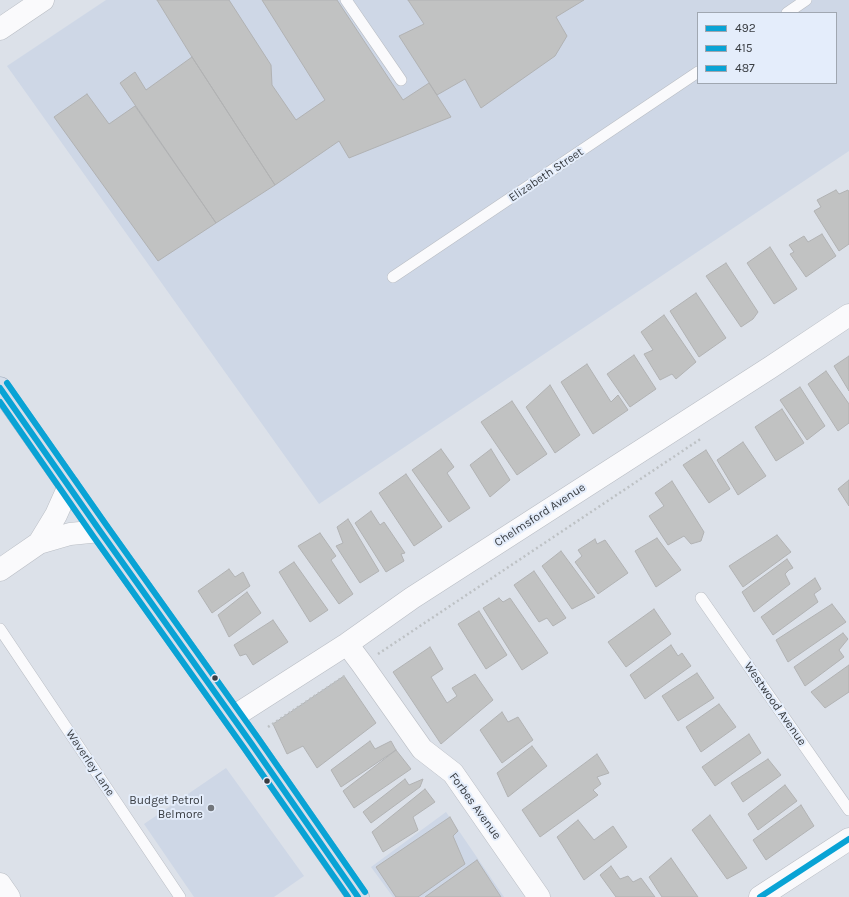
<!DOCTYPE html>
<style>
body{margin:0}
#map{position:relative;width:849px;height:897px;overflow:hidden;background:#dce1e9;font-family:Karla,sans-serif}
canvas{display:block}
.legend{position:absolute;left:697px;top:12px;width:140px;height:72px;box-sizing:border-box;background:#e4edfb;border:1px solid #a0a7b1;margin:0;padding:5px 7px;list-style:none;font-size:12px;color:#393d42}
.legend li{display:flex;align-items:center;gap:8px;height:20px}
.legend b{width:20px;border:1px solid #a0a7b1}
</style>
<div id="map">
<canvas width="849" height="897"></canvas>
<ul class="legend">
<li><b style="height:5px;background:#09a3d5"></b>492</li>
<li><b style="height:5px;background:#09a3d5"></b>415</li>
<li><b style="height:5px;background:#09a3d5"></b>487</li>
</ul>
</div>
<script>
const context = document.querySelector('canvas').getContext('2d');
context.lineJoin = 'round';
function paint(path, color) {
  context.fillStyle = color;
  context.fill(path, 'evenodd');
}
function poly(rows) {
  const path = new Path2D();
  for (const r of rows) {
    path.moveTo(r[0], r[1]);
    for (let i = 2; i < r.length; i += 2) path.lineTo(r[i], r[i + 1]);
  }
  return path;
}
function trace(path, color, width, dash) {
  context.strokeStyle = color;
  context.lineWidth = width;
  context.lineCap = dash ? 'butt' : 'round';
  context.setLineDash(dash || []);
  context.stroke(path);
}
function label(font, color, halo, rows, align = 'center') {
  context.font = font + ' Karla,sans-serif';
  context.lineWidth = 4;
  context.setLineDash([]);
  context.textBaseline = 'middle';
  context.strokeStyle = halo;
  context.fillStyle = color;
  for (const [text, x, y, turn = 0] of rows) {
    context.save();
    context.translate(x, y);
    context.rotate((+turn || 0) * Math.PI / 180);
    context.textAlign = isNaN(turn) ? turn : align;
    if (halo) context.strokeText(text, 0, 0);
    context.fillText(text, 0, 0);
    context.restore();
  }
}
paint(poly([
 [106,0,849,0,849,151,319,504,7,66],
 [698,13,836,13,836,83,698,83],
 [226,768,304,876,274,897,194,897,144,824],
 [446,812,504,897,393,897,371,867]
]), '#ced7e6');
const building = poly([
 [157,0,229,0,271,65,272,85,296,120,325,100,262,0,337,0,403,100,429,83,451,117,349,158,339,141,275,185,192,57,157,0],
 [408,0,584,0,556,17,567,36,555,56,481,108,465,79,437,95,399,36,424,24,408,0],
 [192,57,275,185,216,223,120,83,135,72,146,90,192,57],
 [87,94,109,124,135,106,216,223,158,261,54,117,87,94],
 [836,190,839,194,848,190,849,192,849,244,839,251,814,211,821,207,817,200,836,190],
 [822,234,836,256,806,277,790,254,794,252,789,245,804,236,808,242,822,234],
 [770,247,797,289,774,304,747,263,770,247],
 [726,263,758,312,753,319,741,327,706,276,726,263],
 [696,293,726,338,699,357,670,311,696,293],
 [664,315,696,362,676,379,672,374,660,380,644,354,653,350,641,332,664,315],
 [634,355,656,389,630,407,607,374,634,355],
 [849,356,849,391,834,366,849,356],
 [587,364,611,402,618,395,628,410,593,434,561,382,587,364],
 [826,371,849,404,849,423,838,431,808,384,826,371],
 [550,385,580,435,555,453,526,407,550,385],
 [800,387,825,426,807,440,780,400,800,387],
 [512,401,547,454,517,475,481,422,512,401],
 [782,409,804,443,776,461,755,427,782,409],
 [743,442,766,476,738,495,717,460,743,442],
 [441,449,454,467,447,473,470,508,449,522,412,470,441,449],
 [491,449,510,480,490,497,470,465,491,449],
 [706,450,730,489,709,503,683,465,706,450],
 [406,474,442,527,414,546,379,493,406,474],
 [849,480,849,506,838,489,849,480],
 [672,481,704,532,701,541,691,544,684,536,668,545,649,516,664,506,655,493,672,481],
 [371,511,380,525,384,522,405,553,401,554,404,561,386,572,355,523,371,511],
 [348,519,379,571,360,583,336,546,343,543,337,527,348,519],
 [320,533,336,556,331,560,353,594,339,604,298,546,320,533],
 [777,535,791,552,743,587,729,566,777,535],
 [657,538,681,570,656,587,635,551,657,538],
 [595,539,597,544,605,540,628,573,598,594,575,562,582,556,578,550,595,539],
 [561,551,595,597,572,609,542,566,561,551],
 [787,559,793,568,789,570,785,574,790,584,754,612,742,592,787,559],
 [294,562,328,610,310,622,279,572,294,562],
 [229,569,235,577,243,572,250,586,212,613,198,591,229,569],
 [534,571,566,618,553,626,547,618,539,622,514,585,534,571],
 [815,578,821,589,814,594,818,602,773,635,761,617,815,578],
 [247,592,261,613,229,637,218,615,247,592],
 [499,598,503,602,510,598,548,653,522,670,483,608,499,598],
 [832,604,846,622,788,662,776,640,832,604],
 [654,609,671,634,626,667,608,642,654,609],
 [479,611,507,655,486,669,458,624,479,611],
 [273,620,288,642,253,665,246,654,240,656,234,645,273,620],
 [843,633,848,639,839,650,844,657,805,686,794,667,843,633],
 [671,645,678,656,682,653,691,666,645,699,630,675,671,645],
 [430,647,443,669,431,677,447,703,457,696,452,688,475,674,493,700,441,744,393,672,430,647],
 [849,665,849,692,825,708,811,692,849,665],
 [697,673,714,698,678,721,662,696,697,673],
 [344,676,376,723,317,768,303,746,287,754,273,724,344,676],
 [719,704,736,727,701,752,686,727,719,704],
 [502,712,508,722,518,717,533,740,502,763,480,730,502,712],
 [749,734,761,753,715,786,702,767,749,734],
 [370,741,375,749,391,741,396,750,341,787,331,770,370,741],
 [532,746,547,766,508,797,497,773,532,746],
 [396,750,411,769,354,808,343,791,396,750],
 [597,754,609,773,597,777,601,784,593,790,598,795,540,837,522,810,597,754],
 [768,759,781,775,743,802,731,783,768,759],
 [405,779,409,785,423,779,420,787,371,823,363,812,405,779],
 [785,785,797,801,758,830,748,814,785,785],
 [425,789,435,802,413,817,418,830,383,852,372,832,425,789],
 [801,805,814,826,766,860,753,840,801,805],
 [710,815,747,868,727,879,692,830,710,815],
 [450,817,458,831,453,836,465,864,418,897,396,897,376,867,450,817],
 [578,820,594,840,613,826,627,847,584,880,557,837,578,820],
 [671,858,698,897,662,897,649,877,671,858],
 [477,860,501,897,425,897,477,860],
 [611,866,620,879,628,876,633,882,641,878,655,897,616,897,600,875,611,866]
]);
paint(building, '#c1c2c2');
trace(building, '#b1b2b3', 1);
const service = poly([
 [346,0,401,80],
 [787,13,806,0],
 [393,277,698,72],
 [701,598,849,810],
 [0,629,180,897]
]);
const minor = poly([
 [0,29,43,0],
 [39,543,56,515,69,486],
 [0,570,39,543,70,534,100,531],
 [347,644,362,664,422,749,453,773,539,897],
 [233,717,347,644,412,598,771,367,849,315],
 [0,884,9,897]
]);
const secondary = poly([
 [760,897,849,839]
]);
const trunk = poly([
 [0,388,100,531,251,743,358,897]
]);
trace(service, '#b9bdc4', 12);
trace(minor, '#b9bdc4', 23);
trace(secondary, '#b9bdc4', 23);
trace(trunk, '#9ca8b9', 23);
trace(poly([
 [378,654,702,438],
 [268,727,346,675]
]), '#bdc1c4', 2.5, [2, 3]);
trace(service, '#fafafc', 11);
trace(minor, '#fafafc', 22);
trace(secondary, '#fafafc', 22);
trace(trunk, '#d6deea', 22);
trace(poly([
 [0,388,100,531,251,743,358,897],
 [760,897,849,839]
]), '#09a3d5', 6);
trace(poly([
 [0,402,93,536,244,748,348,897]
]), '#09a3d5', 6);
trace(poly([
 [7,383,107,526,258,738,365,892]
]), '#09a3d5', 6);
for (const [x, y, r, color] of [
 [215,678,3.5,"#393d42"],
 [267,781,3.5,"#393d42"],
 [211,808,4,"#72767c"]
]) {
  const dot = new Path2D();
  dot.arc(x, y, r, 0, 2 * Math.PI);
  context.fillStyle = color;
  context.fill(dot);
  trace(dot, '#e4edfb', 1.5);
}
label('12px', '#393d42', '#e4edfb', [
 ["Elizabeth Street",546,175,-34],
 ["Chelmsford Avenue",540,515,-33],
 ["Westwood Avenue",775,704,55],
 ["Waverley Lane",90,763,56],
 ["Forbes Avenue",475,806,54]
]);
label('12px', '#393d42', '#e4edfb', [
 ["Budget Petrol",203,801],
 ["Belmore",203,815]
], 'right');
</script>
